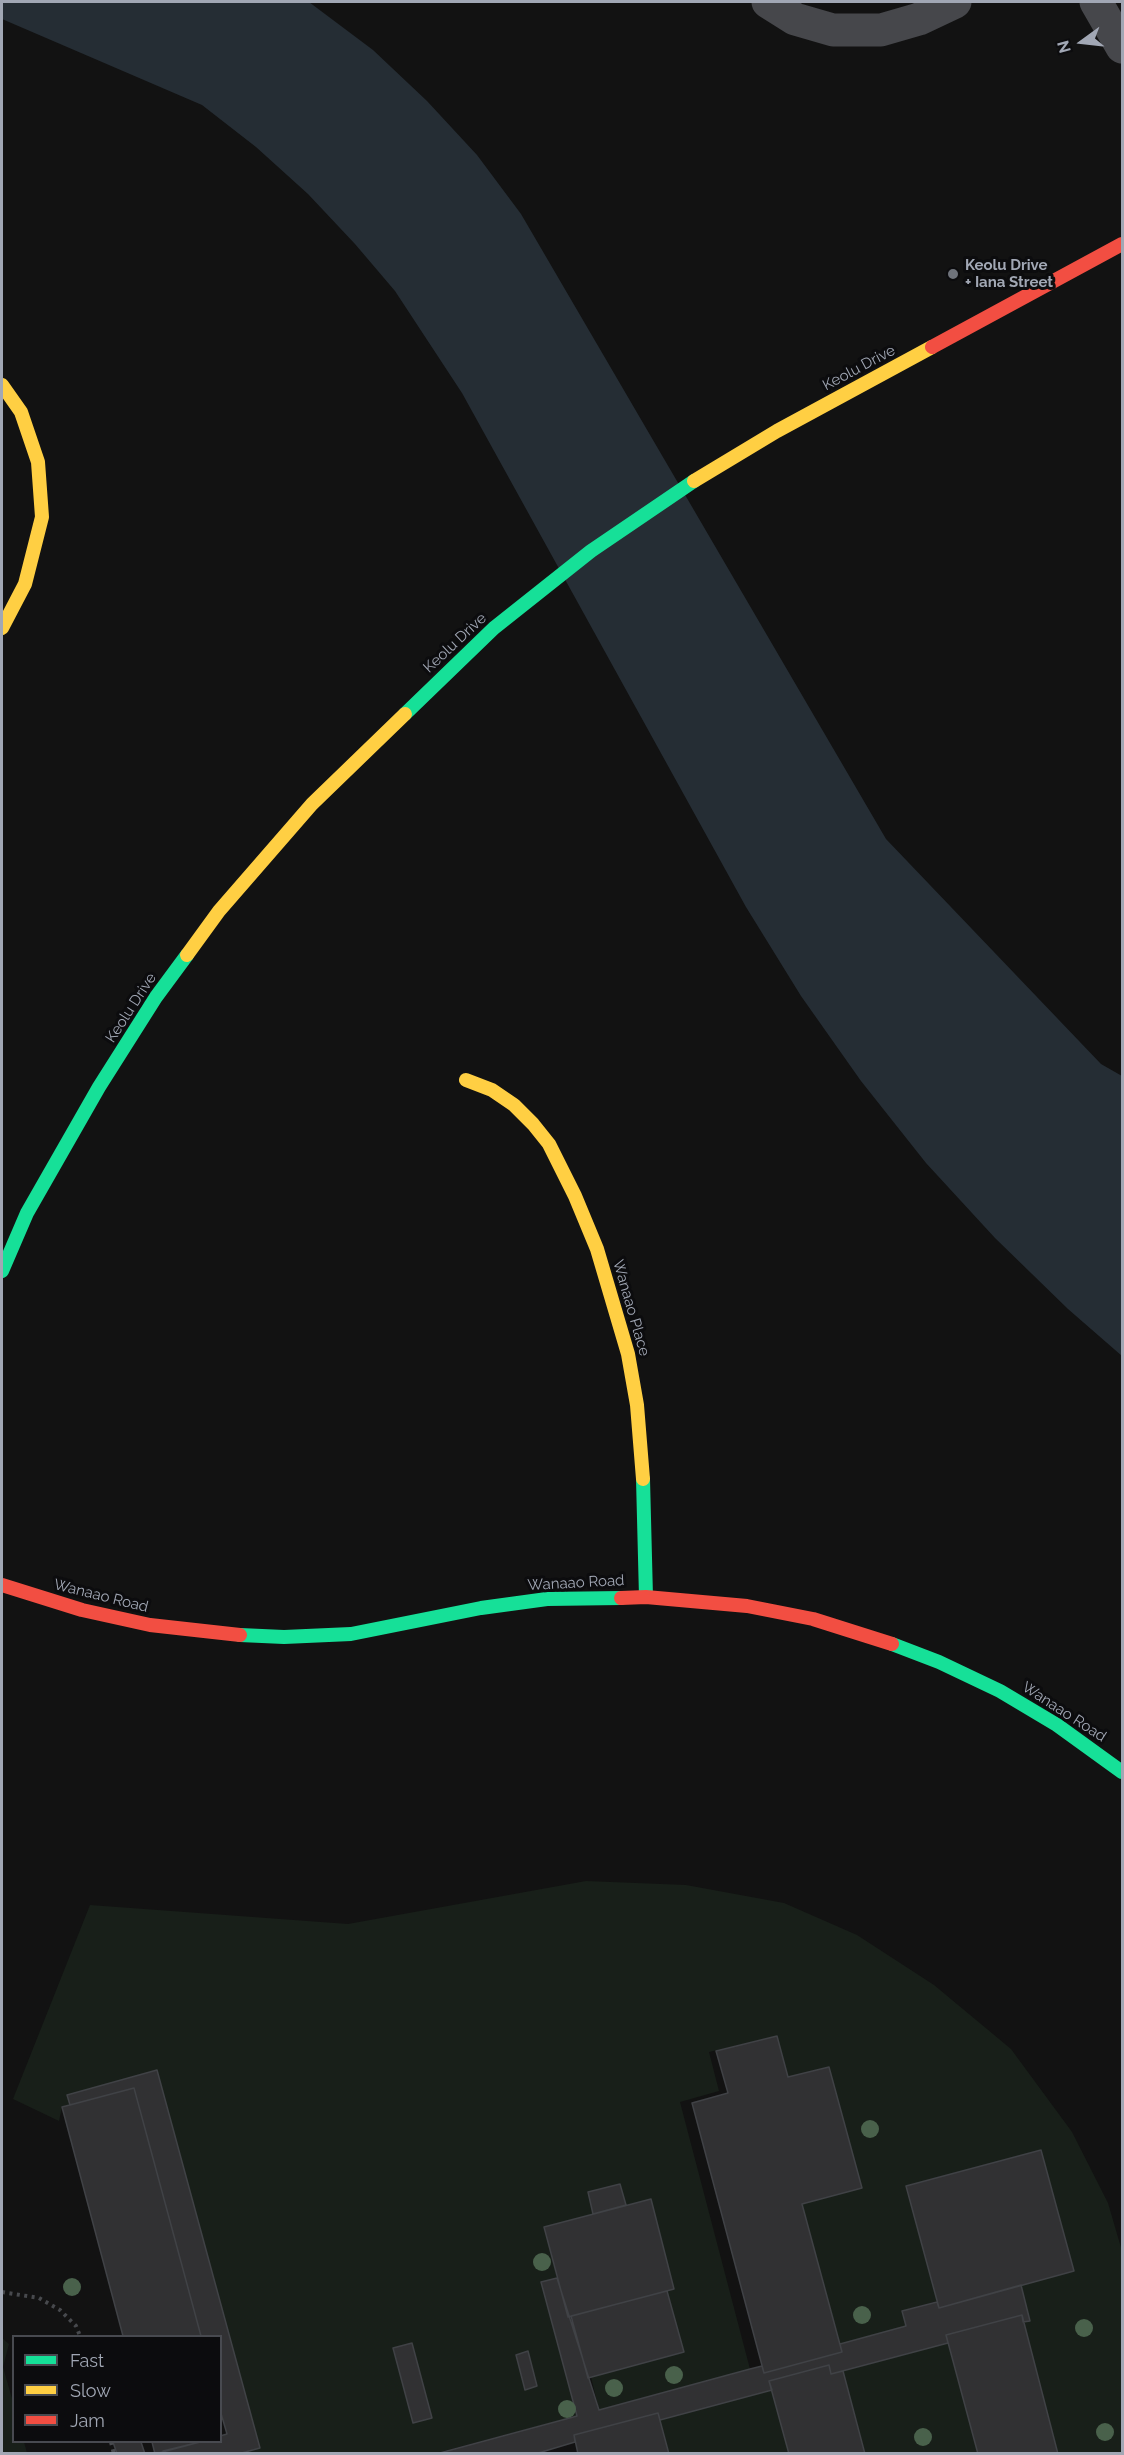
<!DOCTYPE html>
<style>
body{margin:0}
#map{position:relative;width:1124px;height:2455px;overflow:hidden;background:#121212;font-family:Raleway,sans-serif}
canvas{display:block}
.frame{position:absolute;inset:0;border:3px solid #a1a7b4;pointer-events:none}
.legend{position:absolute;left:12px;top:2335px;width:210px;height:108px;box-sizing:border-box;background:#0c0c0e;border:2px solid #484a50;margin:0;padding:8px 10px;list-style:none;font-size:18px;color:#a1a7b4}
.legend li{display:flex;align-items:center;gap:12px;height:30px}
.legend b{width:30px;border:2px solid #484a50}
.north{position:absolute;left:1052px;top:12px;width:60px;height:60px;-webkit-text-stroke:4px #0c0c0e;paint-order:stroke;rotate:255deg;font-size:16px;font-weight:700;line-height:24px;text-align:center;color:#a1a7b4}
.north::after{content:'';display:block;margin:auto;width:21px;height:27px;background:#a1a7b4;clip-path:polygon(50% 0,100% 100%,50% 72%,0 100%)}
</style>
<div id="map">
<canvas width="1124" height="2455"></canvas>
<div class="frame"></div>
<ul class="legend">
<li><b style="height:8px;background:#16e098"></b>Fast</li>
<li><b style="height:8px;background:#ffcf43"></b>Slow</li>
<li><b style="height:8px;background:#f24e42"></b>Jam</li>
</ul>
<div class="north">N</div>
</div>
<script>
const context = document.querySelector('canvas').getContext('2d');
context.lineJoin = 'round';
function paint(path, color) {
  context.fillStyle = color;
  context.fill(path, 'evenodd');
}
function poly(rows) {
  const path = new Path2D();
  for (const r of rows) {
    path.moveTo(r[0], r[1]);
    for (let i = 2; i < r.length; i += 2) path.lineTo(r[i], r[i + 1]);
  }
  return path;
}
function trace(path, color, width, dash) {
  context.strokeStyle = color;
  context.lineWidth = width;
  context.lineCap = dash ? 'butt' : 'round';
  context.setLineDash(dash || []);
  context.stroke(path);
}
function label(font, color, halo, rows, align = 'center') {
  context.font = font + ' Raleway,sans-serif';
  context.lineWidth = 6;
  context.setLineDash([]);
  context.textBaseline = 'middle';
  context.strokeStyle = halo;
  context.fillStyle = color;
  for (const [text, x, y, turn = 0] of rows) {
    context.save();
    context.translate(x, y);
    context.rotate((+turn || 0) * Math.PI / 180);
    context.textAlign = isNaN(turn) ? turn : align;
    if (halo) context.strokeText(text, 0, 0);
    context.fillText(text, 0, 0);
    context.restore();
  }
}
paint(poly([
 [586,1881,686,1885,784,1903,857,1935,934,1985,1011,2049,1072,2132,1108,2203,1122,2251,1122,2453,1058,2453,1023,2322,1030,2320,1021,2285,1074,2271,1041,2150,906,2186,937,2301,902,2311,906,2326,840,2344,802,2204,861,2187,829,2067,788,2077,777,2036,709,2052,719,2091,680,2102,750,2369,599,2410,591,2377,684,2352,667,2291,674,2289,650,2200,626,2205,620,2184,589,2192,593,2214,545,2227,557,2278,542,2282,577,2416,436,2453,238,2453,259,2448,157,2071,62,2107,59,2121,13,2099,90,1905,348,1924],
 [2,2338,9,2344,3,2367,13,2402,14,2442,24,2442,27,2453,2,2453],
 [948,2343,978,2453,865,2453,843,2371],
 [772,2390,789,2453,669,2453,660,2420]
]), '#181f19');
paint(poly([
 [2,2,309,2,373,50,427,101,477,155,521,214,886,839,1101,1064,1122,1076,1122,1356,1068,1309,995,1238,926,1163,861,1081,801,996,746,907,462,393,395,291,355,244,308,194,256,147,202,105,2,19]
]), '#252d34');
const building = poly([
 [777,2036,788,2077,829,2067,862,2188,802,2204,842,2352,764,2373,692,2103,728,2093,716,2051,777,2036],
 [157,2070,260,2448,238,2454,163,2454,163,2451,200,2442,220,2442,220,2436,227,2434,220,2410,220,2336,201,2336,134,2088,70,2105,67,2095,157,2070],
 [134,2088,201,2336,123,2336,62,2107,134,2088],
 [1041,2150,1074,2271,939,2308,906,2186,1041,2150],
 [620,2184,626,2205,593,2214,588,2192,620,2184],
 [651,2199,674,2289,568,2317,544,2227,651,2199],
 [557,2278,599,2410,750,2369,762,2366,764,2373,842,2352,840,2344,906,2326,902,2311,937,2302,939,2308,1021,2285,1030,2321,1023,2322,1022,2315,946,2335,948,2343,831,2374,829,2365,769,2381,772,2390,660,2420,658,2413,574,2435,575,2442,535,2454,436,2454,577,2416,541,2282,557,2278],
 [667,2291,684,2352,588,2378,571,2316,667,2291],
 [1022,2315,1058,2454,978,2454,946,2335,1022,2315],
 [412,2343,432,2418,413,2423,393,2348,412,2343],
 [528,2351,537,2386,525,2390,516,2355,528,2351],
 [829,2365,831,2374,843,2371,865,2454,789,2454,769,2381,829,2365],
 [658,2413,669,2454,578,2454,574,2435,658,2413],
 [113,2442,141,2442,145,2454,117,2454,113,2442],
 [152,2442,200,2442,155,2454,152,2442]
]);
paint(building, '#313133');
trace(building, '#404246', 1.5);
trace(poly([
 [2,2292,39,2298,60,2310,76,2326,80,2336],
 [111,2442,114,2454]
]), '#47494d', 4, [3, 4.5]);
trace(poly([
 [768,2,795,19,833,30,881,30,919,19,955,2],
 [1096,2,1122,47]
]), '#46474b', 33);
trace(poly([
 [405,714,494,628,591,551,694,481],
 [2,1271,27,1213,99,1087,156,997,187,955],
 [643,1479,646,1597],
 [240,1635,284,1637,351,1634,481,1608,547,1599,621,1598],
 [892,1644,939,1662,1000,1691,1057,1725,1122,1772]
]), '#16e098', 14);
trace(poly([
 [2,385,21,412,38,462,42,517,25,584,2,628],
 [694,481,777,431,932,347],
 [187,955,219,911,312,804,405,714],
 [466,1080,492,1090,514,1105,533,1124,549,1144,575,1196,597,1249,628,1354,637,1405,643,1479]
]), '#ffcf43', 14);
trace(poly([
 [932,347,1122,244],
 [2,1585,82,1610,150,1625,240,1635],
 [621,1598,646,1597,747,1606,813,1619,892,1644]
]), '#f24e42', 14);
context.fillStyle = '#49614b';
for (const [x, y] of [
 [870,2129],
 [542,2262],
 [72,2287],
 [862,2315],
 [1084,2328],
 [674,2375],
 [614,2388],
 [567,2409],
 [1105,2432],
 [923,2437]
]) {
  context.beginPath();
  context.arc(x, y, 9, 0, 2 * Math.PI);
  context.fill();
}
for (const [x, y, r, color] of [
 [953,274,6,"#6f737b"]
]) {
  const dot = new Path2D();
  dot.arc(x, y, r, 0, 2 * Math.PI);
  context.fillStyle = color;
  context.fill(dot);
  trace(dot, '#0c0c0e', 2);
}
label('bold 15px', '#a1a7b4', '#0c0c0e', [
 ["Keolu Drive",965,265],
 ["+ Iana Street",965,282]
], 'left');
label('15px', '#a1a7b4', '#0c0c0e', [
 ["Keolu Drive",859,368,-28],
 ["Keolu Drive",455,643,-43],
 ["Keolu Drive",131,1008,-57],
 ["Wanaao Place",631,1308,74],
 ["Wanaao Road",576,1583,-3],
 ["Wanaao Road",101,1596,14],
 ["Wanaao Road",1064,1712,33]
]);
</script>
